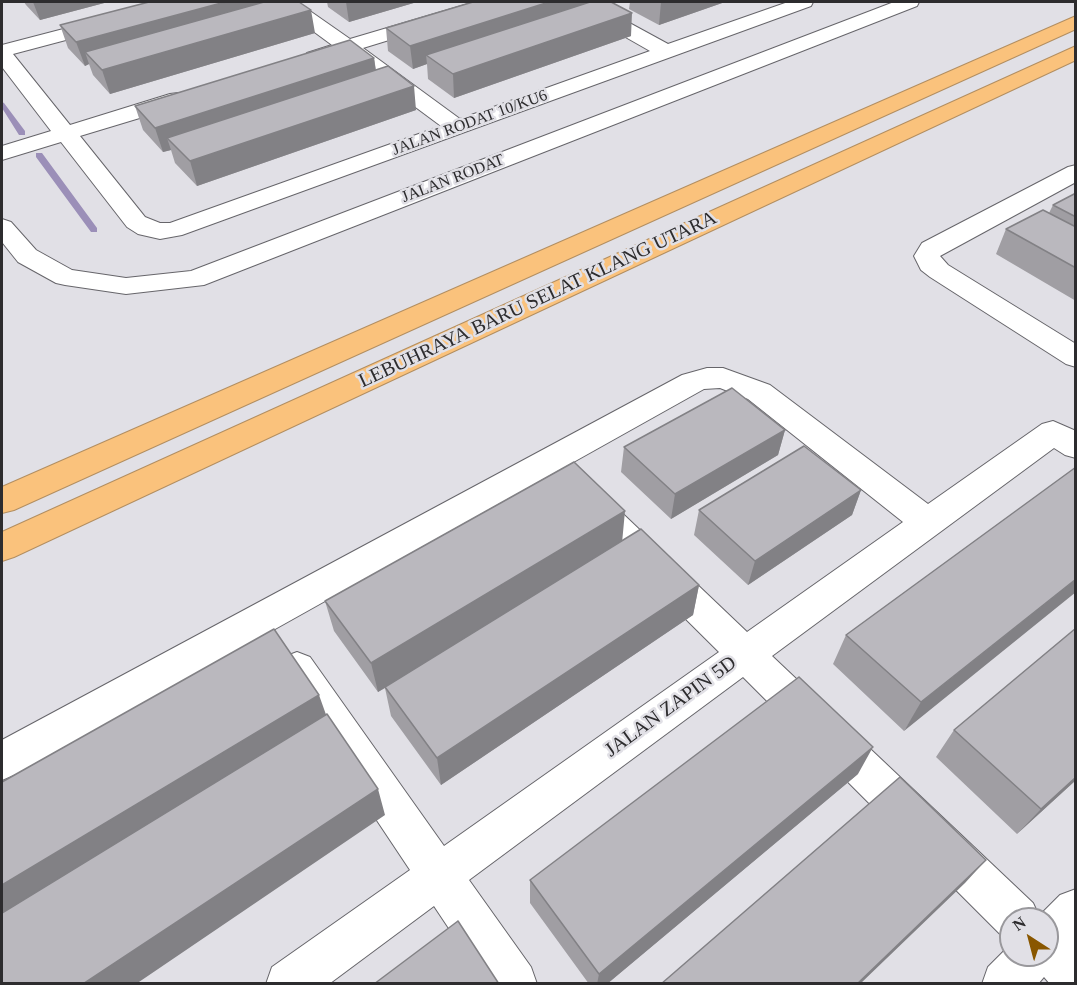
<!DOCTYPE html>
<style>
body{margin:0}
#map{position:relative;width:1077px;height:985px;overflow:hidden;background:#e1e0e6;font-family:"Times New Roman",serif}
canvas{display:block}
.frame{position:absolute;inset:0;border:3px solid #2d2c2e;pointer-events:none}
.north{position:absolute;left:999px;top:907px;width:60px;height:60px;box-sizing:border-box;background:#e1e0e6;border:2px solid #99989c;border-radius:50%;rotate:324deg;font-size:16px;font-weight:700;line-height:24px;text-align:center;color:#2d2c2e}
.north::after{content:'';display:block;margin:auto;width:21px;height:27px;background:#895700;clip-path:polygon(50% 0,100% 100%,50% 72%,0 100%)}
</style>
<div id="map">
<canvas width="1077" height="985"></canvas>
<div class="frame"></div>
<div class="north">N</div>
</div>
<script>
const context = document.querySelector('canvas').getContext('2d');
context.lineJoin = 'round';
function poly(rows) {
  const path = new Path2D();
  for (const r of rows) {
    path.moveTo(r[0], r[1]);
    for (let i = 2; i < r.length; i += 2) path.lineTo(r[i], r[i + 1]);
  }
  return path;
}
function paint(path, color) {
  context.fillStyle = color;
  context.fill(path, 'evenodd');
}
function trace(path, color, width, dash) {
  context.strokeStyle = color;
  context.lineWidth = width;
  context.lineCap = dash ? 'butt' : 'round';
  context.setLineDash(dash || []);
  context.stroke(path);
}
function label(font, color, halo, rows, align = 'center') {
  context.font = font + ' "Times New Roman",serif';
  context.lineWidth = 5;
  context.setLineDash([]);
  context.textBaseline = 'middle';
  context.strokeStyle = halo;
  context.fillStyle = color;
  for (const [text, x, y, turn = 0] of rows) {
    context.save();
    context.translate(x, y);
    context.rotate((+turn || 0) * Math.PI / 180);
    context.textAlign = isNaN(turn) ? turn : align;
    if (halo) context.strokeText(text, 0, 0);
    context.fillText(text, 0, 0);
    context.restore();
  }
}
paint(poly([
 [2,102,4,103,25,131,25,135,19,135,2,108,2,102],
 [36,153,42,153,97,228,97,232,91,232,36,157,36,153]
]), '#9b8fb8');
const minor = poly([
 [167,2,196,2,194,6,13,54,70,125,170,94,178,93,186,94,189,99,186,104,80,136,145,217,160,223,170,223,441,126,344,54,314,63,307,61,304,57,307,53,332,45,279,6,277,2,297,2,350,39,475,2,502,2,500,6,363,48,460,119,650,51,571,6,569,2,591,2,668,44,788,2,813,2,811,6,182,235,160,239,138,234,127,227,61,142,2,160,2,146,51,131,2,67,2,45,167,2],
 [894,2,919,2,917,6,204,285,126,294,65,285,56,283,18,262,2,242,2,219,11,222,36,250,72,270,126,278,191,271,894,2],
 [1076,165,1076,182,940,256,948,265,1076,344,1076,367,1066,364,930,277,921,270,914,256,922,243,1068,167,1076,165],
 [707,368,723,368,770,385,928,504,1042,424,1053,421,1076,431,1076,458,1065,455,1054,448,772,656,1033,903,1039,916,1060,895,1076,889,1076,984,1050,984,1044,977,1038,984,982,984,988,967,1011,944,1011,955,1047,955,1047,919,1011,919,1011,939,1001,935,743,677,469,880,531,967,537,984,486,984,434,906,329,984,266,984,272,967,410,870,284,681,278,669,284,657,297,652,310,657,444,846,719,652,578,512,573,503,578,494,590,490,602,494,747,632,903,522,748,399,720,388,704,389,16,774,2,780,2,740,682,375,707,368]
]);
const highway = poly([
 [1076,16,1076,29,14,510,2,513,2,487,1076,16],
 [1076,46,1076,60,14,557,2,561,2,532,1076,46]
]);
trace(minor, '#66656a', 2);
trace(highway, '#b28e61', 2);
paint(minor, '#fff');
paint(highway, '#fac27c');
paint(poly([
 [24,2,108,2,40,20,26,5],
 [327,2,417,2,349,22,328,7],
 [630,2,725,2,659,25,629,9],
 [586,3,631,36,454,98,428,79,427,64,413,69,388,51,386,28],
 [60,25,315,33,110,94,93,75,89,64,85,66,68,48],
 [374,58,376,70,416,110,197,186,175,163,171,150,163,152,143,130,135,106],
 [1076,193,1076,301,996,254,1006,229,1049,213,1053,205],
 [785,430,778,455,671,519,621,472,624,447],
 [1076,467,904,731,833,664,846,635],
 [861,490,852,515,748,585,694,535,699,510],
 [622,541,699,585,693,615,441,785,391,716,385,688,378,692,334,631,325,601],
 [954,730,1076,780,1017,834,936,757],
 [858,774,607,984,589,984,530,903,530,880]
]), '#a09ea3');
paint(poly([
 [33,2,108,2,40,20],
 [225,2,282,2,85,52,89,64,85,66,76,42],
 [346,2,417,2,349,22],
 [549,2,586,2,586,12,426,55,427,64,413,69,410,46],
 [661,2,725,2,659,25],
 [311,10,315,33,110,94,102,70],
 [632,13,631,36,454,98,453,74],
 [374,58,377,81,167,138,171,150,163,152,155,128],
 [414,86,416,110,197,186,190,161],
 [785,430,778,455,671,519,675,494],
 [861,490,852,515,748,585,755,561],
 [625,511,622,543,378,692,371,663],
 [1076,579,1076,592,904,731,921,702],
 [699,585,693,615,441,785,437,758],
 [319,695,329,723,2,924,2,885],
 [873,747,858,774,607,984,597,984,599,974],
 [1076,777,1076,780,1017,834,1041,809],
 [378,789,385,815,136,984,83,984],
 [986,860,965,883,860,984,857,984]
]), '#828185');
const building = poly([
 [149,2,225,2,76,42,60,25,149,2],
 [264,2,299,2,311,10,102,70,85,52,264,2],
 [473,2,549,2,410,46,386,28,473,2],
 [590,2,611,2,632,13,453,74,426,55,590,2],
 [350,40,374,58,155,128,135,106,350,40],
 [388,66,414,86,190,161,167,138,388,66],
 [1076,193,1076,217,1053,205,1076,193],
 [1043,210,1076,227,1076,268,1006,229,1043,210],
 [732,388,785,430,675,494,624,447,732,388],
 [804,446,861,490,755,561,699,510,804,446],
 [574,462,625,511,371,663,325,601,574,462],
 [1076,467,1076,579,921,702,846,635,1076,467],
 [641,529,699,585,437,758,385,687,641,529],
 [1076,628,1076,777,1041,809,954,730,1076,628],
 [274,629,319,695,2,885,2,782,274,629],
 [799,677,873,747,599,974,530,880,799,677],
 [327,714,378,789,83,984,2,984,2,913,327,714],
 [900,777,986,860,857,984,661,984,900,777],
 [458,921,499,984,374,984,458,921]
]);
paint(building, '#bab8be');
trace(building, '#828185', 1.5);
label('16px', '#2d2c2e', '#e1e0e6', [
 ["JALAN RODAT 10/KU6",470,123,-20],
 ["JALAN RODAT",453,179,-21]
]);
label('20px', '#2d2c2e', '#e1e0e6', [
 ["LEBUHRAYA BARU SELAT KLANG UTARA",538,300,-25],
 ["JALAN ZAPIN 5D",671,707,-36]
]);
</script>
